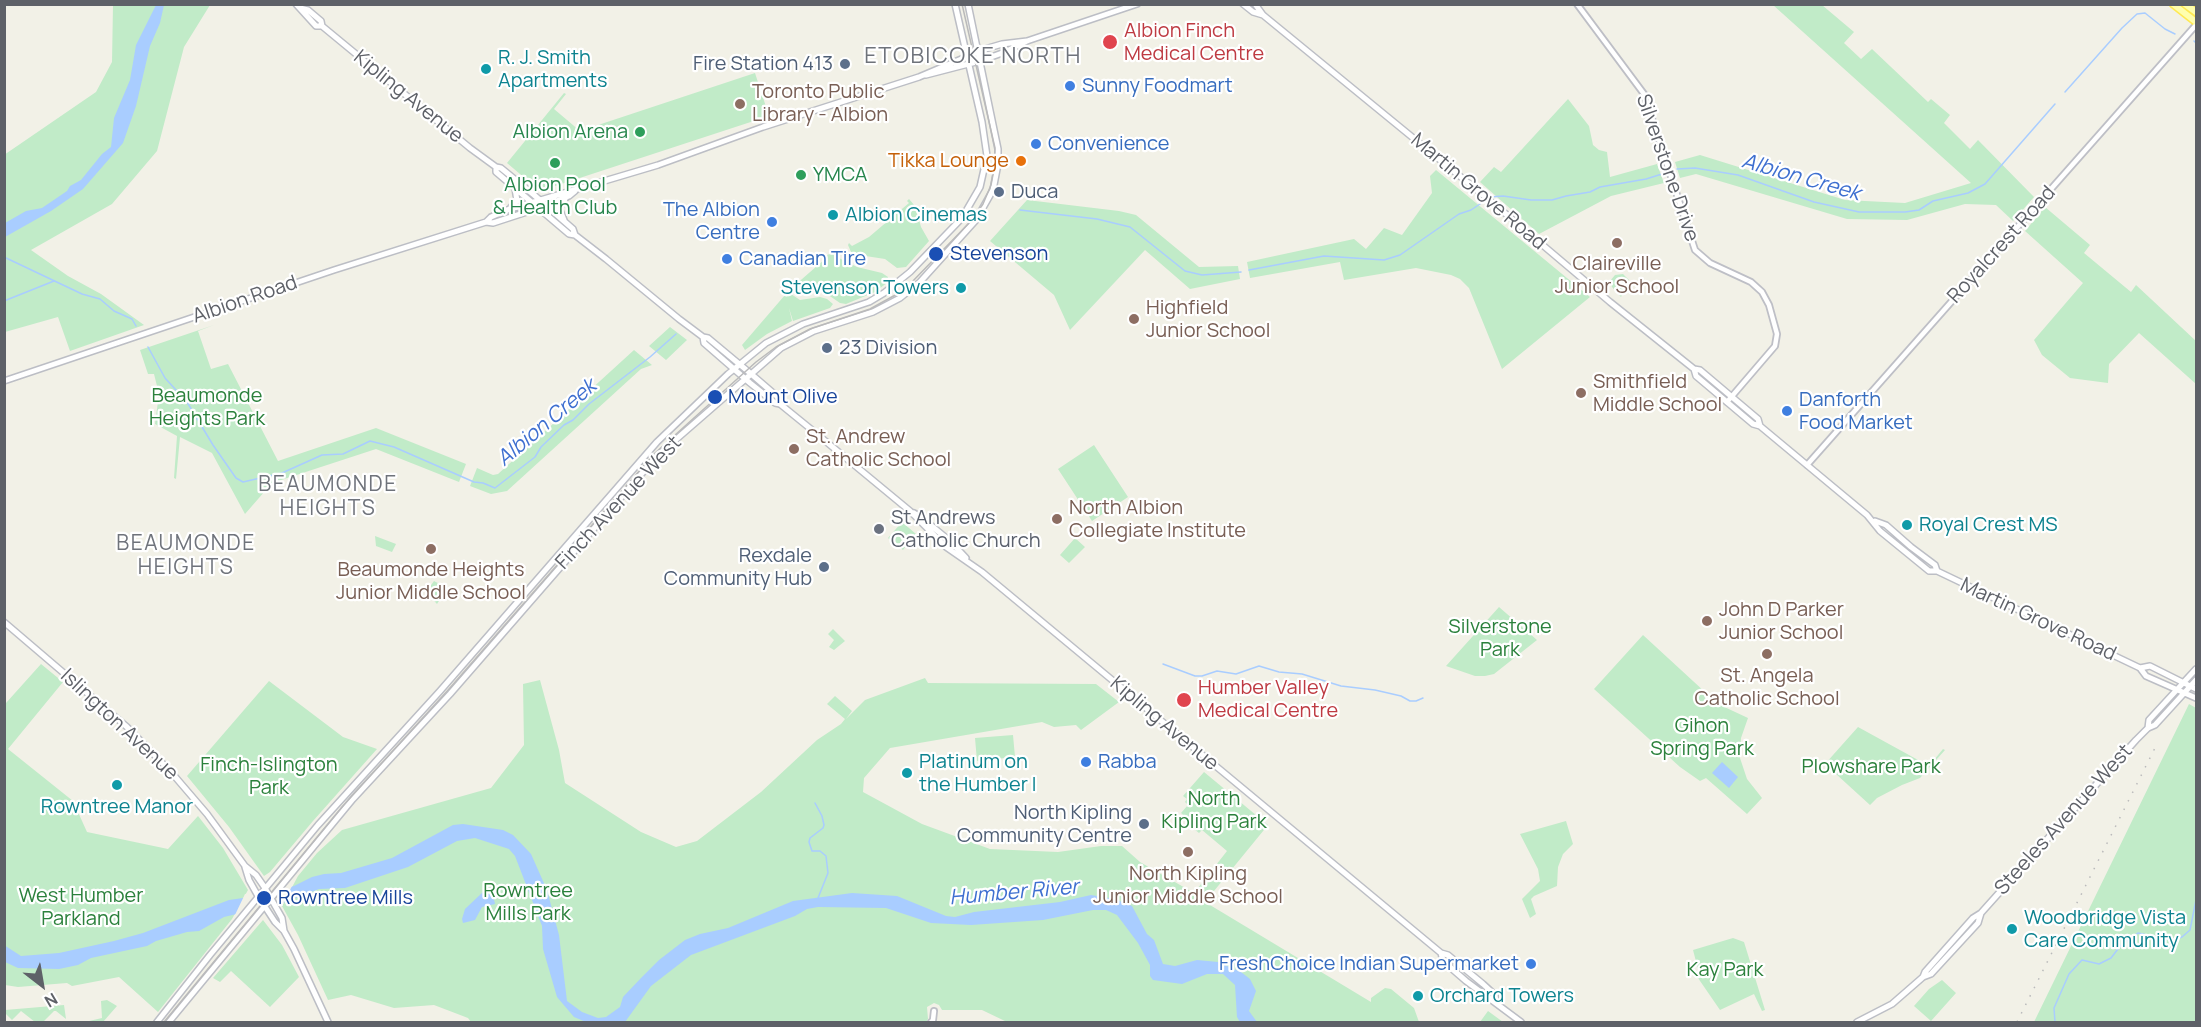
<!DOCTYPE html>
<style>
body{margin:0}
#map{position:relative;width:2201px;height:1027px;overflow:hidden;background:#f2f1e7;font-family:Manrope,sans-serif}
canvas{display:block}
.frame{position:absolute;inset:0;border:6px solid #5e6168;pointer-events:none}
.north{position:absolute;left:12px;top:955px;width:60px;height:60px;-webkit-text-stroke:4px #fff;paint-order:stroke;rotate:149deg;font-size:16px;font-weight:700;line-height:24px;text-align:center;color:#5e6168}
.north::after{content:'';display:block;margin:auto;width:21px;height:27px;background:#5e6168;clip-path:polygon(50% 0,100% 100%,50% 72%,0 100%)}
</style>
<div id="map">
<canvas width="2201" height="1027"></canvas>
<div class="frame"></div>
<div class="north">N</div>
</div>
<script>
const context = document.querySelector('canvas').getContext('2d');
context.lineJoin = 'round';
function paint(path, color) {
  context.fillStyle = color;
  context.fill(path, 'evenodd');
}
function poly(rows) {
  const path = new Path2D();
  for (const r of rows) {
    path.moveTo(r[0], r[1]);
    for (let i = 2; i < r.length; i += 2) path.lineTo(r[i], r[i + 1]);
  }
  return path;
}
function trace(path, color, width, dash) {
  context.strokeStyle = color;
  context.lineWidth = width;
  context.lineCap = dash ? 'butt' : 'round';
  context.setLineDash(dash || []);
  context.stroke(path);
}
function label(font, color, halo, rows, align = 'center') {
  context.font = font + ' Manrope,sans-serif';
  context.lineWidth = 4.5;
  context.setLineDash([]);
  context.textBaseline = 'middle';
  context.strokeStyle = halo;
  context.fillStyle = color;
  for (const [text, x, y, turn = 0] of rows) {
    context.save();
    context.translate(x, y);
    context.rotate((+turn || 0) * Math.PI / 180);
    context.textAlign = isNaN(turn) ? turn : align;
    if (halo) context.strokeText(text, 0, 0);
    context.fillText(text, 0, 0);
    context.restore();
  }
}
paint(poly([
 [113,5,210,5,184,47,157,151,112,204,31,250,68,276,101,294,144,325,70,351,58,317,5,332,4,155,96,92,112,62],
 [1773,5,1822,5,1854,32,1844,43,1861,59,1872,49,1928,102,1931,99,1950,115,1944,123,1970,149,1978,140,2034,197,2013,221,1996,205,1965,204,1907,220,1847,219,1696,174,1680,178,1675,162,1700,155,1845,200,1905,203,1971,183],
 [755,73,769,116,540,191,507,163,564,93,566,94,554,109,580,131],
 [1568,99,1589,126,1593,145,1599,150,1607,152,1610,177,1657,164,1664,183,1611,196,1539,234,1480,182,1494,167,1501,172],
 [1436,170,1590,297,1502,369,1469,288,1460,279,1451,275,1416,268,1344,280,1340,262,1250,278,1247,262,1354,239,1366,249,1384,228,1402,235,1432,193,1430,176],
 [909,199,915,206,921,227,929,241,906,267,897,268,885,259,859,255,851,252,848,245,849,243,852,246,869,237,909,203,907,201],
 [1027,200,1119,211,1136,215,1199,267,1238,266,1240,279,1190,289,1145,250,1070,330,1054,295,990,241],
 [2045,207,2090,245,2084,253,2131,292,2136,285,2196,341,2196,384,2139,333,2109,364,2108,383,2070,378,2042,355,2034,340,2083,283,2025,231],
 [832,253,838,254,837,257,857,267,882,273,888,277,888,282,875,292,846,304,840,303,824,292,800,292,794,286,825,259,827,255],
 [1623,274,1629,280,1621,297,1612,287,1610,281,1615,275],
 [788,292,800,300,820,297,827,299,833,304,830,308,793,321,789,308,792,321,767,334,745,350,742,345,785,295,787,297],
 [214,325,198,331,211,369,228,364,278,461,376,428,466,464,459,482,376,449,272,483,245,514,212,453,180,437,176,479,174,478,177,436,155,424,159,394,154,374,148,374,140,350],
 [670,327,687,340,666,360,649,346],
 [634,350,652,365,641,369,507,491,491,494,470,486,477,468,493,475,498,474],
 [1094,445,1128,497,1092,521,1058,469],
 [902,522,916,534,903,550,888,538],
 [375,536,396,544,392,552,376,546],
 [1075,538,1085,547,1069,563,1060,555],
 [434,581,447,588,437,604,427,593,429,588],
 [1499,607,1537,640,1494,674,1485,676,1475,676,1446,666],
 [833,629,845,641,834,650,829,647,834,640,828,634],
 [1643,635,1718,704,1748,718,1741,738,1740,758,1747,779,1762,798,1747,814,1706,778,1700,781,1680,767,1594,689],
 [41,664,63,682,8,749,73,801,87,832,168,849,198,816,223,848,248,890,232,919,158,1012,119,977,72,986,67,983,18,987,5,985,4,702,6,703],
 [925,678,928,683,1096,684,1119,702,1081,730,1076,725,1054,727,1042,722,890,748,864,778,863,792,922,824,990,849,1058,852,1101,846,1122,846,1140,862,1194,893,1227,851,1202,830,1199,833,1194,829,1196,825,1193,822,1190,825,1185,821,1187,818,1181,813,1188,805,1185,802,1187,799,1183,796,1204,772,1268,825,1205,902,1371,1002,1371,998,1385,988,1391,989,1414,1008,1419,1022,1007,1022,982,1010,942,1010,939,1005,934,1003,927,1007,928,1019,926,1022,471,1022,468,1018,434,1005,394,1008,351,995,328,1000,298,935,282,906,298,876,317,853,342,830,491,788,524,745,523,684,540,680,559,750,565,783,641,832,676,847,697,841,761,792,817,740,841,724,845,719,827,704,835,696,852,711,846,719,865,700],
 [269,681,343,737,377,749,313,821,270,872,264,876,229,827,187,776],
 [2189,704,2196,708,2196,1022,2034,1022],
 [1858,727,1929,766,1943,749,1945,750,1920,778,1902,785,1877,798,1870,805,1825,764],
 [1013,735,1015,757,977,761,975,738],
 [1566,821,1573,844,1563,854,1558,867,1557,886,1534,896,1531,899,1536,914,1530,918,1522,899,1540,881,1538,869,1520,834],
 [263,920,282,945,299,977,270,1007,231,971,220,982,213,978],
 [1733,938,1744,942,1765,1010,1762,1011,1754,994,1720,1010,1698,978,1698,969,1693,950],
 [1942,980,1956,993,1931,1021,1914,1006,1929,989],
 [107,1000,117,1006,103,1022,85,1022,102,1018,101,1001],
 [64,1005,66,1019,56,1011,54,1011,43,1022,35,1022,21,1011,12,1020,5,1013,5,1010],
 [1488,1011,1503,1022,1480,1022]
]), '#c1ebc8');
paint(poly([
 [156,5,164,5,160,23,150,46,136,106,123,143,83,189,51,211,5,237,5,223,26,211,42,208,67,191,70,186,81,180,102,154,111,147,114,118,130,80,136,45],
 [1722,762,1738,777,1729,788,1712,773],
 [463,824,503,830,513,835,531,854,547,890,559,935,567,1001,582,1012,598,1018,606,1017,620,1007,623,997,641,978,659,960,685,940,700,934,728,928,793,901,852,893,897,896,946,916,955,917,974,912,1060,902,1091,895,1115,899,1132,906,1147,934,1154,940,1163,964,1175,966,1197,960,1218,962,1241,972,1250,979,1256,991,1249,1011,1257,1022,1240,1022,1237,1017,1235,985,1223,974,1207,974,1182,984,1153,980,1150,976,1150,965,1138,943,1117,915,1106,910,1093,910,1043,920,971,925,931,923,886,908,818,907,807,909,795,916,691,955,651,986,625,1022,586,1022,574,1017,557,997,543,949,542,926,515,856,509,849,475,838,457,841,408,867,345,888,319,889,283,903,224,917,199,931,187,932,156,941,147,946,91,958,78,965,59,969,18,968,5,962,4,945,21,956,59,953,114,941,143,933,229,900,264,895,294,886,312,877,324,874,341,873,392,858,453,825],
 [483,892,493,895,495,904,482,907,475,920,463,923,462,919,465,909]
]), '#a9cdff');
paint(poly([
 [294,882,282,906,234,917,245,894,264,892]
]), '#f2f1e7');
trace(poly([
 [2194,41,2196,43],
 [2065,92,2122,28,2137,14,2145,13,2165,29,2175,34],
 [1677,169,1695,168,1738,175,1814,202,1859,212,1905,212,1919,210,1933,201,1968,193,1985,184,2055,104],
 [1490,197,1503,196,1531,200,1552,200,1566,196,1590,192,1600,187,1646,179,1662,174],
 [1020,210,1097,219,1130,227,1185,271,1202,275,1241,272],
 [4,257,82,294,100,299,114,311,132,319,136,326],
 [1249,270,1324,256,1384,260,1400,255,1459,214,1471,210,1486,200],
 [4,301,54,281],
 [148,347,165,378,187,402,213,445,236,478,243,482,282,473,322,455,343,454,370,441,394,447,474,482,483,483,495,488,535,457,541,447,564,425,573,420,589,404,650,357,676,334],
 [1163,664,1195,676,1202,676,1217,671,1236,674,1259,666,1279,672,1302,674,1341,686,1375,690,1401,696,1410,701,1416,701,1423,698],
 [815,803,822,816,824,825,823,828,810,838,809,842,812,851,820,851,826,856,828,873,818,898],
 [2055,1022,2054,1008,2069,974,2082,960,2099,964,2111,958,2121,945,2138,933,2165,939,2176,939,2182,937,2190,930,2196,900]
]), '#a9cdff', 1.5);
const tertiary = poly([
 [1577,4,1644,94,1695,250,1710,263,1751,282,1762,292,1769,305,1777,334,1775,346,1727,402],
 [1807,465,2196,25],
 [931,1022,933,1020,934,1011]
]);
const secondary = poly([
 [296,4,316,26,322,26,470,148,496,167,501,168,534,195,573,229,575,235],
 [1243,4,1253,12,1263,15],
 [1255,4,1263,15,1500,209,1610,302,1694,369,1700,370,1758,419,1760,426],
 [300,8,308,10,321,21,322,26],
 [926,75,980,61,1005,52,1027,41,1137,4],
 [496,167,496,172,569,234,575,235,606,259,679,319,703,337,708,338,750,373,779,398,780,404],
 [511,207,517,201,515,188],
 [564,220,559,208,565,199],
 [486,222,491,217,507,210,658,165,763,127,919,77,985,49,1002,44,1027,41],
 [703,337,704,343,750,383,775,403,780,404,812,430,910,511,946,547,982,572,1441,953,1448,955,1483,984,1495,995,1496,1002],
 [1694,369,1696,376,1753,424,1760,426,1867,515,1880,531,1929,571,1937,571,2140,668,2146,676,2196,698],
 [4,381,334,270,486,222,493,223,539,208,569,196,575,191],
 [914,513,922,518,951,542,966,558],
 [1875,521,1886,525,1911,547,1935,565,1937,571],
 [4,622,127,727,171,772,207,814,245,866,256,875,265,888,282,918,284,931],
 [2140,668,2150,666,2196,689],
 [2148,728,2149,720,2196,669],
 [245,867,249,880,258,896,275,922,284,931,294,949,328,1022],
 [1441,953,1443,961,1466,981,1521,1022],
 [1923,977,1925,972,1973,918,1981,913,2136,740,2148,728,2155,725,2196,680],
 [157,1022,210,955,318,825,440,691,657,442,728,374,766,343,803,324,869,302,884,293,910,272,962,218,980,187,987,156,982,122,955,4],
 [169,1022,353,799,450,694,657,456,781,348,814,331,873,312,900,298,920,282,976,220,993,190,998,164,998,149,968,4],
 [1857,1022,1892,1004,1923,977,1931,974,1978,923,1981,913]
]);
const primary = poly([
 [2173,4,2196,22],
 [2185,4,2196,12]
]);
trace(tertiary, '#bebfc6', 8);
trace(secondary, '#bcbec5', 8);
trace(primary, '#ffe952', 9);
trace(tertiary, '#fff', 4.5);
trace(secondary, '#fff', 5);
trace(primary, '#fffeae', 6);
trace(poly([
 [164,1022,342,807,449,689,654,454,756,362,776,347,810,329,870,309,899,293,911,283,973,219,983,204,991,185,994,169,995,148,962,4]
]), '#bababb', 1.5);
trace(poly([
 [2017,1022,2158,742]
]), '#bababb', 1.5, [1.5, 8]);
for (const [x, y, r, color] of [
 [1110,42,8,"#e0444e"],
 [845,64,6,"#5c6f8a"],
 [486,69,6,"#0f9aa8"],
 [1070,86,6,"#3f7fe0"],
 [740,104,6,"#8d6e63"],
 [640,132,6,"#2e9e5b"],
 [1036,144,6,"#3f7fe0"],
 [1021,161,6,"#e8710a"],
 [555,163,6,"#2e9e5b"],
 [801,175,6,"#2e9e5b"],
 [999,192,6,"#5c6f8a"],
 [833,215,6,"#0f9aa8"],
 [772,222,6,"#3f7fe0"],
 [1617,243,6,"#8d6e63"],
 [936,254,8,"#1a4fb4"],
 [727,259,6,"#3f7fe0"],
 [961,288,6,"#0f9aa8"],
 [1134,319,6,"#8d6e63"],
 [827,348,6,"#5c6f8a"],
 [1581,393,6,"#8d6e63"],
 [715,397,8,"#1a4fb4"],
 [1787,411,6,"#3f7fe0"],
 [794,449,6,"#8d6e63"],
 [1057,519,6,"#8d6e63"],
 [1907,525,6,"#0f9aa8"],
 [879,529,6,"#6b7280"],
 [431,549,6,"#8d6e63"],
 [824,567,6,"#5c6f8a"],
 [1707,621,6,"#8d6e63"],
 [1767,654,6,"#8d6e63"],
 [1184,700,8,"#e0444e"],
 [1086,762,6,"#3f7fe0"],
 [907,773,6,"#0f9aa8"],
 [117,785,6,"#0f9aa8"],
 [1144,824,6,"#5c6f8a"],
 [1188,852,6,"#8d6e63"],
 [264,898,8,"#1a4fb4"],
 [2012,929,6,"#0f9aa8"],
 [1531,964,6,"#3f7fe0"],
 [1418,996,6,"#0f9aa8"]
]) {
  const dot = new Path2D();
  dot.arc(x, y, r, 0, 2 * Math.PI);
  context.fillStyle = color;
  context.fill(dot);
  trace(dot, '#fff', 2);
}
label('20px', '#be3a42', '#fff', [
 ["Albion Finch",1124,31],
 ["Medical Centre",1124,54],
 ["Humber Valley",1198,688],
 ["Medical Centre",1198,711]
], 'left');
label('20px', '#0d838f', '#fff', [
 ["R. J. Smith",498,58],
 ["Apartments",498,81],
 ["Albion Cinemas",845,215],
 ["Stevenson Towers",949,288,"right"],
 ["Royal Crest MS",1919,525],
 ["Platinum on",919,762],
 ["the Humber I",919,785],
 ["Rowntree Manor",117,807,"center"],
 ["Woodbridge Vista",2024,918],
 ["Care Community",2024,941],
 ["Orchard Towers",1430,996]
], 'left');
label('20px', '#4e5e75', '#fff', [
 ["Fire Station 413",833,64],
 ["Duca",1011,192,"left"],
 ["23 Division",839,348,"left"],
 ["Rexdale",812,556],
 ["Community Hub",812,579],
 ["North Kipling",1132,813],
 ["Community Centre",1132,836]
], 'right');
label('20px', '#366cbe', '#fff', [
 ["Sunny Foodmart",1082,86],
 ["Convenience",1048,144],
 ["The Albion",760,210,"right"],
 ["Centre",760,233,"right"],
 ["Canadian Tire",739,259],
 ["Danforth",1799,400],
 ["Food Market",1799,423],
 ["Rabba",1098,762],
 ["FreshChoice Indian Supermarket",1519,964,"right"]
], 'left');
label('20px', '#785e54', '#fff', [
 ["Toronto Public",752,92],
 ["Library - Albion",752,115],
 ["Claireville",1617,264,"center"],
 ["Junior School",1617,287,"center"],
 ["Highfield",1146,308],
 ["Junior School",1146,331],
 ["Smithfield",1593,382],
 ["Middle School",1593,405],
 ["St. Andrew",806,437],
 ["Catholic School",806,460],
 ["North Albion",1069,508],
 ["Collegiate Institute",1069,531],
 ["Beaumonde Heights",431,570,"center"],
 ["Junior Middle School",431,593,"center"],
 ["John D Parker",1719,610],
 ["Junior School",1719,633],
 ["St. Angela",1767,676,"center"],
 ["Catholic School",1767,699,"center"],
 ["North Kipling",1188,874,"center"],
 ["Junior Middle School",1188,897,"center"]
], 'left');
label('20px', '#5e6168', '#fff', [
 ["Kipling Avenue",408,97,39],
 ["Silverstone Drive",1667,168,71],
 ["Martin Grove Road",1478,192,40],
 ["Royalcrest Road",2002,245,-48],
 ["Albion Road",245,300,-19],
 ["Finch Avenue West",619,503,-47],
 ["Martin Grove Road",2038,620,25],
 ["Kipling Avenue",1164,724,40],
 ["Islington Avenue",119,725,43],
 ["Steeles Avenue West",2064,820,-48]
]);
label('20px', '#27864d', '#fff', [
 ["Albion Arena",628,132],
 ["YMCA",813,175,"left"],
 ["Albion Pool",555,185,"center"],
 ["& Health Club",555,208,"center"]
], 'right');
label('20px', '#c56008', '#fff', [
 ["Tikka Lounge",1009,161]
], 'right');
label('20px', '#164399', '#fff', [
 ["Stevenson",950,254],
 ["Mount Olive",728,397],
 ["Rowntree Mills",278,898]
], 'left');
label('20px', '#2b813c', '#fff', [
 ["Beaumonde",207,396],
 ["Heights Park",207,419],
 ["Silverstone",1500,627],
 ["Park",1500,650],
 ["Gihon",1702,726],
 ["Spring Park",1702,749],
 ["Finch-Islington",269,765],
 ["Park",269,788],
 ["Plowshare Park",1871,767],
 ["North",1214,799],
 ["Kipling Park",1214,822],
 ["Rowntree",528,891],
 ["Mills Park",528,914],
 ["West Humber",81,896],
 ["Parkland",81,919],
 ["Kay Park",1725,970]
]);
label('20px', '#5b616d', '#fff', [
 ["St Andrews",891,518],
 ["Catholic Church",891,541]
], 'left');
label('italic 21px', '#3e6fd0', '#fff', [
 ["Albion Creek",1801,178,16],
 ["Albion Creek",547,423,-40],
 ["Humber River",1014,893,-5]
]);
context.letterSpacing = '1.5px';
label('21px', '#6f737b', '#fff', [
 ["BEAUMONDE",328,485],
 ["HEIGHTS",328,509],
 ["BEAUMONDE",186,544],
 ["HEIGHTS",186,568]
]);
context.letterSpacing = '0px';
context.letterSpacing = '1.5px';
label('22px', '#6f737b', '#fff', [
 ["ETOBICOKE NORTH",973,57]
]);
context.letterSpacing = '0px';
</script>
